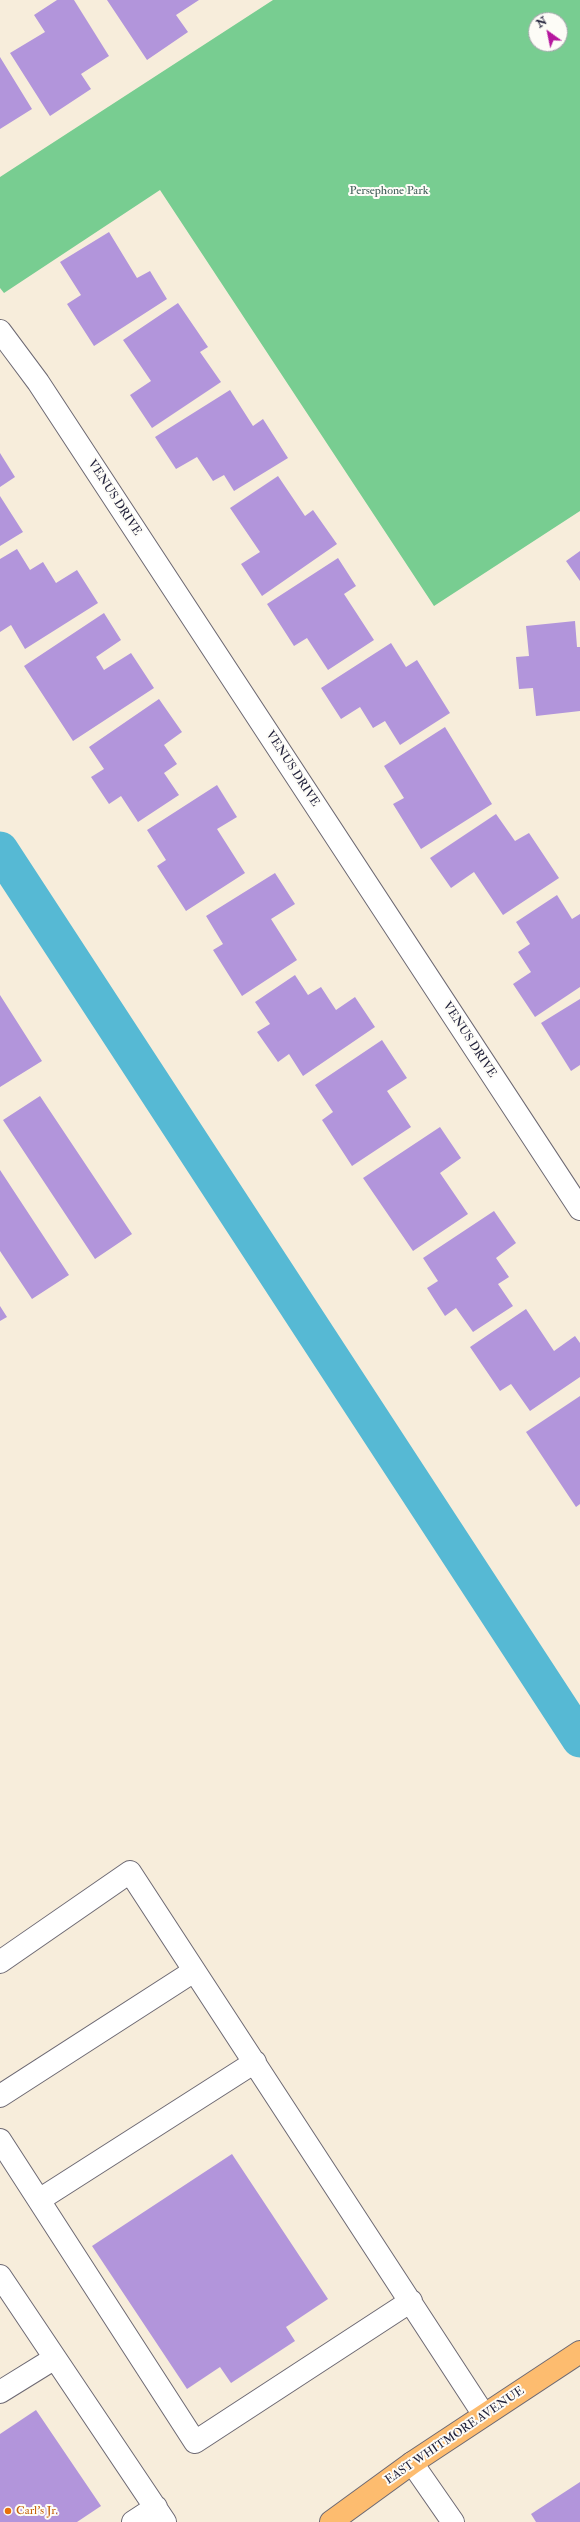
<!DOCTYPE html>
<style>
body{margin:0}
#map{position:relative;width:580px;height:2522px;overflow:hidden;background:#f7eddb;font-family:"IM FELL Double Pica",serif}
canvas{display:block}
.north{position:absolute;left:528px;top:12px;width:40px;height:40px;box-sizing:border-box;background:#fdfcf7;border:1px solid #a5a5ac;border-radius:50%;rotate:327deg;font-size:11px;font-weight:700;line-height:16px;text-align:center;color:#22223b}
.north::after{content:'';display:block;margin:auto;width:14px;height:18px;background:#b5179e;clip-path:polygon(50% 0,100% 100%,50% 72%,0 100%)}
</style>
<div id="map">
<canvas width="580" height="2522"></canvas>
<div class="north">N</div>
</div>
<script>
const context = document.querySelector('canvas').getContext('2d');
context.lineJoin = 'round';
function paint(path, color) {
  context.fillStyle = color;
  context.fill(path, 'evenodd');
}
function poly(rows) {
  const path = new Path2D();
  for (const r of rows) {
    path.moveTo(r[0], r[1]);
    for (let i = 2; i < r.length; i += 2) path.lineTo(r[i], r[i + 1]);
  }
  return path;
}
function trace(path, color, width, dash) {
  context.strokeStyle = color;
  context.lineWidth = width;
  context.lineCap = dash ? 'butt' : 'round';
  context.setLineDash(dash || []);
  context.stroke(path);
}
function label(font, color, halo, rows, align = 'center') {
  context.font = font + ' "IM FELL Double Pica",serif';
  context.lineWidth = 4;
  context.setLineDash([]);
  context.textBaseline = 'middle';
  context.strokeStyle = halo;
  context.fillStyle = color;
  for (const [text, x, y, turn = 0] of rows) {
    context.save();
    context.translate(x, y);
    context.rotate((+turn || 0) * Math.PI / 180);
    context.textAlign = isNaN(turn) ? turn : align;
    if (halo) context.strokeText(text, 0, 0);
    context.fillText(text, 0, 0);
    context.restore();
  }
}
paint(poly([
 [273,0,580,0,580,511,434,606,160,190,4,293,0,288,0,177],
 [536,20,560,20,560,44,536,44]
]), '#78cd91');
trace(poly([
 [0,850,580,1739]
]), '#56b9d4', 37);
paint(poly([
 [57,0,74,0,109,56,81,74,91,89,50,116,10,53,45,32,34,15],
 [107,0,199,0,176,15,188,32,147,60],
 [0,57,32,109,0,129],
 [109,232,137,278,150,271,167,299,94,346,67,304,81,295,60,262],
 [178,303,208,347,200,352,221,382,152,428,130,395,151,381,123,340],
 [230,390,253,426,263,419,288,458,234,491,224,475,213,481,197,457,176,469,155,437],
 [0,453,15,477,0,487],
 [278,476,305,516,313,510,337,544,262,596,241,564,260,552,230,508],
 [0,496,23,532,0,546],
 [17,549,30,570,43,562,56,583,77,570,98,603,25,649,11,625,0,632,0,559],
 [580,551,580,581,566,561],
 [338,558,356,586,344,594,374,640,328,670,307,638,294,646,267,604],
 [104,613,121,640,96,657,104,670,131,653,154,688,73,741,24,666],
 [575,621,577,647,580,647,580,711,536,716,533,688,519,689,516,657,529,656,526,626],
 [391,643,406,667,417,660,450,713,400,745,385,721,373,728,360,707,341,719,321,688],
 [159,699,182,732,164,745,177,764,164,773,179,795,138,822,121,796,109,804,91,777,104,769,89,747],
 [445,727,492,804,421,849,393,804,404,798,384,766],
 [217,785,237,817,217,829,245,873,186,911,157,866,166,860,147,830],
 [496,814,515,841,529,833,559,878,503,915,474,872,451,888,430,858],
 [275,873,295,904,271,919,297,960,242,996,213,950,223,944,206,916],
 [557,895,572,919,580,914,580,987,535,1017,513,984,531,972,518,952,530,944,516,922],
 [295,975,308,995,321,987,336,1010,355,997,375,1027,303,1076,289,1054,278,1062,257,1032,270,1024,255,1002],
 [0,995,42,1061,0,1087],
 [580,999,580,1065,571,1071,541,1023],
 [382,1040,407,1078,387,1091,411,1127,352,1166,322,1120,333,1112,315,1085],
 [40,1096,132,1234,95,1259,3,1120],
 [440,1127,461,1158,440,1173,468,1214,413,1251,363,1178],
 [0,1170,69,1275,32,1299,0,1251],
 [494,1211,516,1243,496,1258,509,1277,498,1284,513,1306,473,1332,456,1308,445,1316,427,1288,438,1281,423,1258],
 [0,1306,7,1317,0,1321],
 [526,1309,554,1351,575,1336,580,1343,580,1377,530,1411,511,1384,500,1391,470,1347],
 [580,1396,580,1504,576,1507,526,1432],
 [232,2154,328,2299,286,2327,295,2341,231,2383,220,2367,187,2389,92,2246],
 [36,2410,101,2506,77,2522,0,2522,0,2434],
 [580,2482,580,2522,536,2522,531,2514]
]), '#b295db');
const minor = poly([
 [0,331,38,382,580,1209],
 [0,1962,130,1872,484,2415],
 [0,2096,194,1971],
 [0,2140,195,2442,411,2301],
 [39,2200,255,2062],
 [0,2276,55,2358],
 [0,2392,55,2358,165,2522],
 [412,2463,453,2522],
 [133,2522,156,2507]
]);
const major = poly([
 [331,2522,412,2463,580,2352]
]);
trace(minor, '#6d6973', 24);
trace(major, '#6d6973', 24);
trace(minor, '#fff', 22);
trace(major, '#fdbc6f', 22);
for (const [x, y, r, color] of [
 [8,2511,4,"#e8710a"]
]) {
  const dot = new Path2D();
  dot.arc(x, y, r, 0, 2 * Math.PI);
  context.fillStyle = color;
  context.fill(dot);
  trace(dot, '#fdfcf7', 1.5);
}
label('12px', '#405e59', '#fdfcf7', [
 ["Persephone Park",389,191]
]);
label('12px', '#22223b', '#fdfcf7', [
 ["VENUS DRIVE",114,498,57],
 ["VENUS DRIVE",292,769,57],
 ["VENUS DRIVE",469,1040,57],
 ["EAST WHITMORE AVENUE",455,2436,-34]
]);
label('12px', '#c56008', '#fdfcf7', [
 ["Carl's Jr.",16,2511]
], 'left');
</script>
